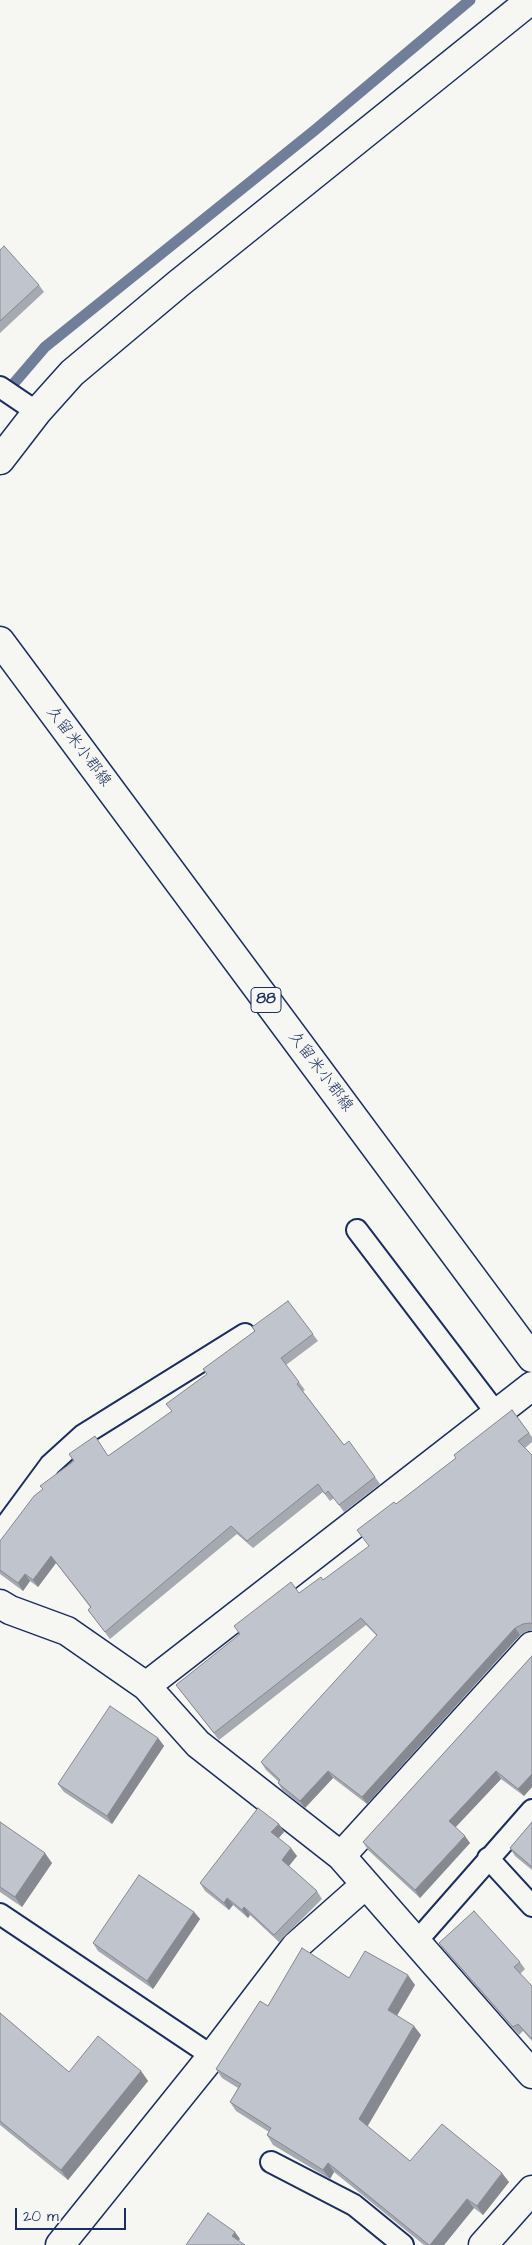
<!DOCTYPE html>
<meta charset="utf-8">
<style>
body{margin:0}
#map{position:relative;width:532px;height:2245px;overflow:hidden;background:#f6f6f2;font-family:"Architects Daughter",sans-serif}
canvas{display:block}
.scale{position:absolute;left:15px;top:2208px;width:111px;height:22px;box-sizing:border-box;border:2px solid #1b2f5e;border-top:0;padding-left:6px;font-size:15px;line-height:18px;white-space:nowrap;color:#1b2f5e;-webkit-text-stroke:4px #f6f6f2;paint-order:stroke}
</style>
<div id="map">
<canvas width="532" height="2245"></canvas>
<div class="scale">20 m</div>
</div>
<script>
const context = document.querySelector('canvas').getContext('2d');
context.lineJoin = 'round';
function poly(rows) {
  const path = new Path2D();
  for (const r of rows) {
    path.moveTo(r[0], r[1]);
    for (let i = 2; i < r.length; i += 2) path.lineTo(r[i], r[i + 1]);
  }
  return path;
}
function trace(path, color, width, dash) {
  context.strokeStyle = color;
  context.lineWidth = width;
  context.lineCap = dash ? 'butt' : 'round';
  context.setLineDash(dash || []);
  context.stroke(path);
}
function paint(path, color) {
  context.fillStyle = color;
  context.fill(path, 'evenodd');
}
function label(font, color, halo, rows, align = 'center') {
  context.font = font + ' "Architects Daughter","Klee One",sans-serif';
  context.lineWidth = 5;
  context.setLineDash([]);
  context.textBaseline = 'middle';
  context.strokeStyle = halo;
  context.fillStyle = color;
  for (const [text, x, y, turn = 0] of rows) {
    context.save();
    context.translate(x, y);
    context.rotate((+turn || 0) * Math.PI / 180);
    context.textAlign = isNaN(turn) ? turn : align;
    if (halo) context.strokeText(text, 0, 0);
    context.fillText(text, 0, 0);
    context.restore();
  }
}
trace(poly([
 [3,396,45,347,315,130,470,0]
]), '#717e99', 11);
const lane = poly([
 [0,387,37,412],
 [357,1230,497,1414],
 [0,1533,50,1465,83,1435,245,1334],
 [488,1858,532,1906],
 [0,1914,212,2056],
 [416,1942,532,1810],
 [271,2162,354,2205,403,2245]
]);
const street = poly([
 [0,460,37,412,72,373,178,284,531,0],
 [0,1604,10,1610,67,1631,146,1686,198,1744,341,1856,532,2074],
 [146,1686,532,1386],
 [341,1856,532,1646],
 [60,2245,212,2056,296,1946,365,1885],
 [483,2245,532,2190]
]);
const primary = poly([
 [0,641,532,1358]
]);
trace(lane, '#1b2f5e', 24);
trace(street, '#1b2f5e', 31);
trace(primary, '#1b2f5e', 31);
trace(lane, '#f6f6f2', 20);
trace(street, '#f6f6f2', 28);
trace(primary, '#f6f6f2', 28);
paint(poly([
 [0,250,39,285,44,292,0,333],
 [288,1301,318,1341,286,1365,305,1390,303,1391,344,1445,375,1477,380,1484,344,1512,334,1498,330,1501,323,1492,253,1548,237,1534,110,1639,88,1610,90,1607,56,1563,38,1587,30,1581,23,1591,0,1574,0,1541,43,1489,74,1461,108,1456,172,1411,207,1374],
 [512,1410,532,1437,532,1442,525,1448,532,1455,532,1631,528,1631,520,1635,367,1804,333,1778,305,1808,283,1791,278,1783,279,1782,266,1770,261,1762,377,1636,366,1625,219,1740,176,1685,299,1593,323,1580,369,1547,396,1504,456,1458],
 [532,1656,532,1787,524,1796,501,1779,455,1827,470,1843,420,1898,368,1850,363,1842],
 [158,1738,164,1746,112,1824,64,1792,58,1784],
 [0,1822,52,1863,22,1907,0,1892],
 [532,1822,532,1870,515,1856,510,1848],
 [279,1824,284,1832,278,1838,297,1856,289,1866,317,1891,322,1899,279,1942,250,1915,248,1918,233,1905,229,1910,205,1891,200,1883],
 [194,1912,200,1919,153,1989,98,1951,93,1943],
 [439,1943,520,1962,525,1969,520,1974,532,1986,532,2041,523,2031,519,2035,445,1951],
 [349,1978,415,1985,397,2015,421,2035,367,2126,410,2161,509,2182,483,2215,474,2208,444,2245,424,2245,334,2172,330,2179,273,2145,267,2135,269,2132,236,2111,230,2102,238,2088,222,2078,216,2069,268,2006],
 [0,2013,69,2072,141,2071,148,2081,68,2180,0,2125]
]), '#a5a9b0');
paint(poly([
 [51,1556,56,1563,38,1587,33,1580],
 [25,1574,30,1581,23,1591,18,1583],
 [515,1628,520,1635,367,1804,362,1797],
 [158,1738,164,1746,112,1824,107,1816],
 [328,1771,333,1778,305,1808,300,1801],
 [496,1771,501,1779,454,1829,449,1821],
 [532,1774,532,1787,524,1796,518,1789],
 [279,1824,284,1832,277,1840,271,1832],
 [465,1836,470,1843,420,1898,415,1890],
 [291,1848,297,1856,288,1867,282,1860],
 [45,1853,52,1863,22,1907,15,1897],
 [227,1898,233,1905,229,1910,224,1903],
 [244,1907,250,1915,248,1918,242,1910],
 [194,1912,200,1919,153,1989,147,1981],
 [408,1975,415,1985,395,2019,388,2010],
 [414,2026,421,2035,366,2129,359,2119],
 [141,2071,148,2081,68,2180,61,2170],
 [328,2163,334,2172,330,2179,323,2170],
 [502,2173,509,2182,483,2215,477,2206],
 [467,2199,474,2208,444,2245,430,2245],
 [235,2232,240,2239,237,2243,232,2236]
]), '#868990');
const building = poly([
 [4,246,39,285,0,321,0,250,4,246],
 [288,1301,313,1334,281,1358,299,1382,297,1384,344,1445,349,1441,375,1477,339,1505,328,1491,325,1494,318,1484,247,1541,231,1526,105,1632,88,1610,91,1607,51,1556,33,1580,25,1574,18,1583,0,1570,0,1541,34,1496,43,1489,40,1486,74,1461,69,1454,95,1436,108,1456,172,1411,166,1404,207,1374,203,1369,255,1331,252,1327,288,1301],
 [512,1410,529,1433,518,1441,532,1455,532,1624,530,1623,523,1624,515,1628,362,1797,328,1771,300,1801,278,1783,280,1780,261,1762,377,1635,361,1618,214,1733,176,1685,240,1634,234,1626,291,1582,299,1593,321,1577,323,1580,369,1546,357,1530,394,1502,396,1504,456,1458,454,1455,512,1410],
 [532,1656,532,1774,518,1789,496,1771,449,1821,465,1836,415,1890,363,1842,532,1656],
 [110,1706,158,1738,107,1816,58,1784,110,1706],
 [258,1808,279,1824,271,1832,291,1848,282,1860,317,1891,274,1935,244,1907,242,1910,227,1898,224,1903,200,1883,258,1808],
 [0,1822,45,1853,15,1897,0,1887,0,1822],
 [532,1822,532,1867,510,1848,532,1822],
 [139,1875,194,1912,147,1981,93,1943,139,1875],
 [474,1911,520,1962,514,1967,532,1986,532,2039,518,2024,513,2027,439,1943,474,1911],
 [302,1948,349,1978,365,1951,408,1975,388,2010,414,2026,359,2119,410,2161,442,2124,502,2173,477,2206,467,2199,430,2245,429,2245,328,2163,323,2170,267,2135,271,2128,230,2102,241,2084,216,2069,260,2001,268,2006,302,1948],
 [0,2013,69,2072,98,2036,141,2071,61,2170,0,2121,0,2013],
 [208,2213,235,2232,232,2236,245,2245,186,2245,208,2213]
]);
paint(building, '#c0c4cd');
trace(building, '#868990', 1);
for (const [x, y, w] of [
 [266,1000,30]
]) {
  const box = new Path2D();
  box.roundRect(x - w / 2, y - 12.5, w, 25, 4);
  context.fillStyle = '#f6f6f2';
  context.fill(box);
  trace(box, '#1b2f5e', 1);
}
label('bold 15px', '#1b2f5e', null, [
 ["88",266,1000]
]);
label('16px', '#1b2f5e', '#f6f6f2', [
 ["久留米小郡線",78,747,53],
 ["久留米小郡線",320,1072,53]
]);
</script>
